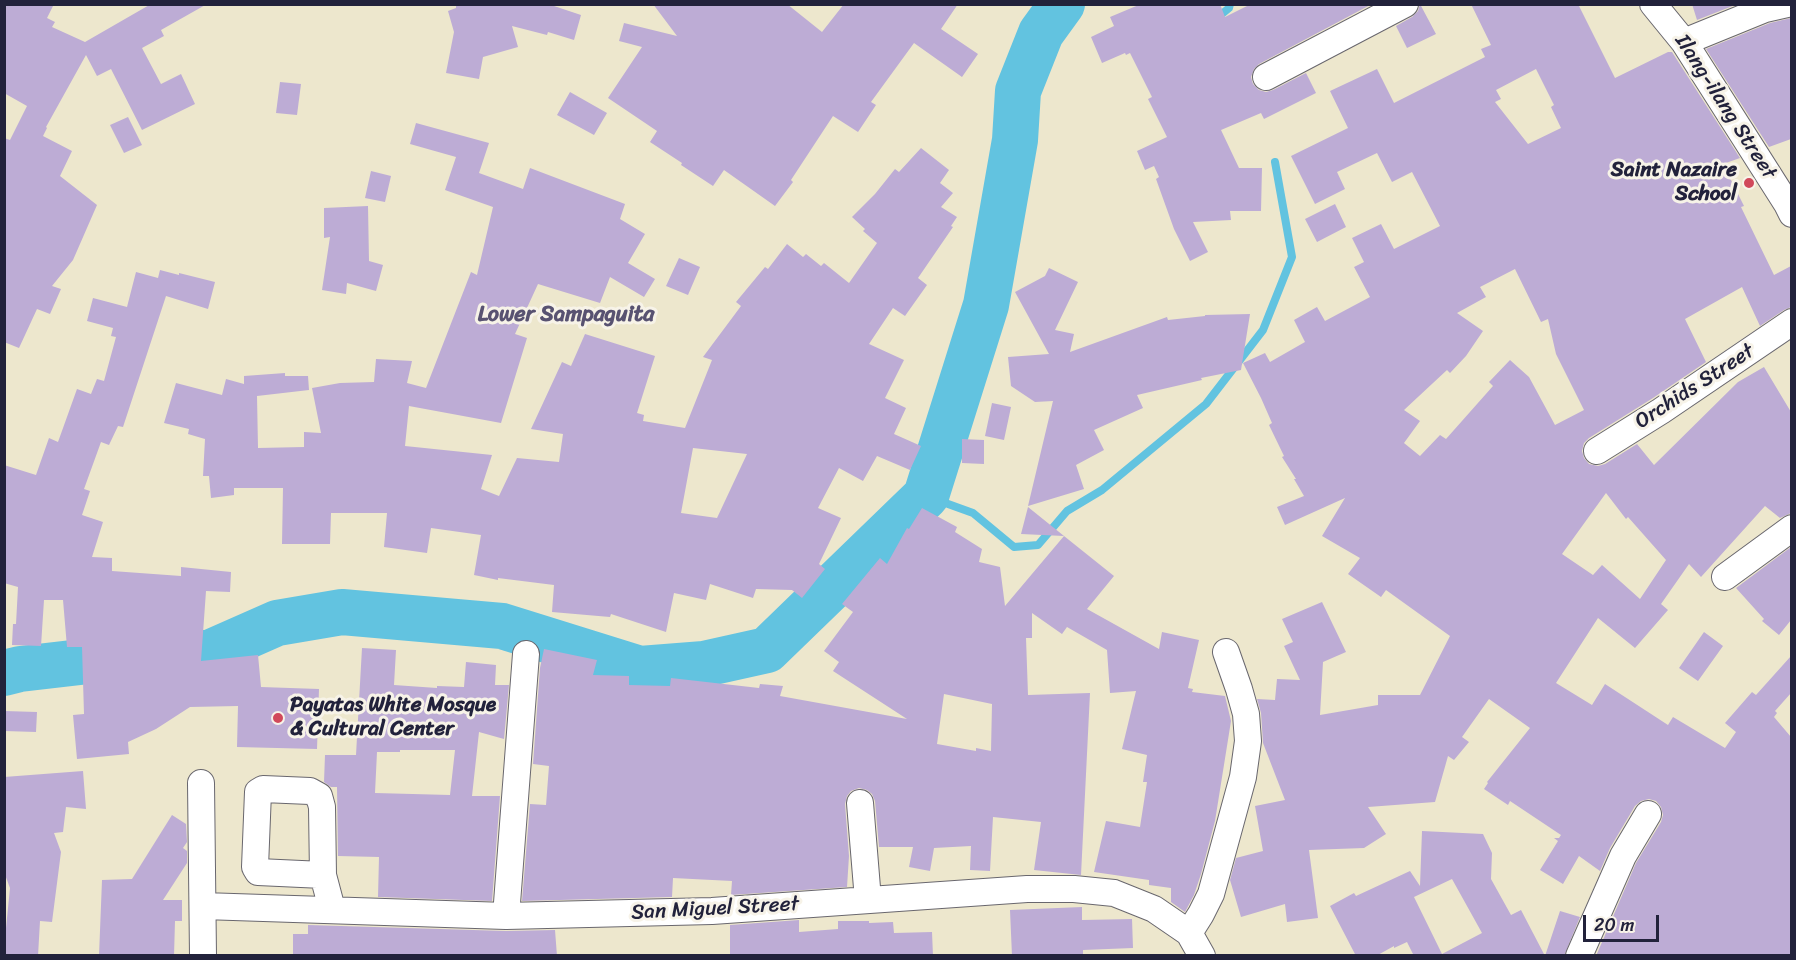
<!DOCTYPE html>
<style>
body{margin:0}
#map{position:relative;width:1796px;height:960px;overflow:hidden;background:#ede7cd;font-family:Sriracha,sans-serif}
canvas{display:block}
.frame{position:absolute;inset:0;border:6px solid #22223b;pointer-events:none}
.scale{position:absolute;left:1583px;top:915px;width:76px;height:27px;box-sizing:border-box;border:3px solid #22223b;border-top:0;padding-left:8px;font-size:18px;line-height:21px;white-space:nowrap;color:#22223b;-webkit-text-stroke:4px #f7f3e8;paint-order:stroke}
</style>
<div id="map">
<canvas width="1796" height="960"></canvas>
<div class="frame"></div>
<div class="scale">20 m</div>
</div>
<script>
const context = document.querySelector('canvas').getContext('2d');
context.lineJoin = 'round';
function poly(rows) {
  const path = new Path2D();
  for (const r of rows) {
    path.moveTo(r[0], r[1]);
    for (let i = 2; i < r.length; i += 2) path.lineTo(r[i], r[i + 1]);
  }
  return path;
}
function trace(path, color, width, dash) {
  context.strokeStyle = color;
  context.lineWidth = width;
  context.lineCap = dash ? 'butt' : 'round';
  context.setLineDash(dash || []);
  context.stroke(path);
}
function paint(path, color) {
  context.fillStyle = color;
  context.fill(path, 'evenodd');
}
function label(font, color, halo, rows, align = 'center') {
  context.font = font + ' Sriracha,sans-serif';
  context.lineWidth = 6;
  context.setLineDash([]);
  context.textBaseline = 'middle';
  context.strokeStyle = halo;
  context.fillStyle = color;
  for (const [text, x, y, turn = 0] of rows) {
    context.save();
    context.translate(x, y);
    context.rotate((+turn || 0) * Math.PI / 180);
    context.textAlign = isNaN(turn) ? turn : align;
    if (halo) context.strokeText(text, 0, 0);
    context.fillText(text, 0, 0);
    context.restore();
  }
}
trace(poly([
 [1217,18,1229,8,1230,4],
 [926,496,973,513,1014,547,1038,545,1067,511,1102,490,1206,404,1263,330,1292,257,1275,162]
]), '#62c3e0', 8);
trace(poly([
 [4,673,20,669,158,653,209,653,277,623,342,612,502,626,640,669,704,664,767,650,926,496,986,305,1015,140,1018,91,1041,33,1062,4]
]), '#62c3e0', 46);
paint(poly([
 [4,4,54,4,47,18,55,22,52,27,85,42,151,4,207,4,161,30,164,36,142,48,161,84,181,74,195,104,142,130,111,69,97,76,86,55,46,127,47,128,43,136,72,151,60,176,97,205,73,260,52,286,61,289,50,314,37,309,19,348,4,342,4,138,10,140,27,106,4,93],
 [456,4,548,4,581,15,574,40,548,32,547,35,512,26,518,47,483,57,479,79,446,73,454,32,448,11,456,8],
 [653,4,787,4,822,32,844,4,958,4,941,29,978,54,962,77,914,43,871,102,876,105,858,132,833,116,791,180,793,182,775,206,724,170,713,186,681,165,682,163,650,142,657,131,608,98,642,47,619,41,624,23,677,36],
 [1141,4,1220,4,1225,17,1251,4,1372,4,1259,64,1254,69,1251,77,1253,84,1259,90,1266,92,1273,90,1306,73,1316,93,1264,119,1261,113,1221,130,1239,168,1262,168,1261,211,1230,211,1231,220,1193,222,1208,252,1190,261,1174,229,1156,179,1159,177,1154,166,1145,170,1137,151,1167,137,1148,99,1152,97,1130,53,1126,55,1125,53,1102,63,1091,37,1114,26,1110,17],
 [1420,4,1436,34,1407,48,1396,26,1412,17,1418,11],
 [1471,4,1578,4,1615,78,1668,52,1672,52,1740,158,1723,164,1744,206,1741,207,1774,275,1791,266,1791,307,1784,310,1760,326,1742,287,1685,319,1706,362,1653,398,1589,438,1584,443,1582,451,1584,458,1589,464,1598,466,1605,464,1637,444,1654,465,1738,382,1764,367,1791,412,1791,513,1780,518,1765,506,1701,577,1689,564,1661,604,1668,610,1635,648,1598,618,1556,683,1592,705,1605,684,1668,725,1673,717,1725,748,1736,732,1725,723,1752,692,1756,695,1791,656,1791,693,1775,711,1777,713,1774,717,1791,737,1791,956,1596,956,1636,863,1661,822,1663,815,1661,807,1656,801,1649,799,1641,801,1635,806,1610,848,1600,871,1579,856,1563,884,1540,870,1558,841,1554,838,1559,838,1561,835,1510,801,1508,805,1484,789,1488,783,1487,782,1530,728,1489,699,1462,737,1469,742,1454,760,1448,756,1435,802,1368,807,1386,834,1364,848,1309,850,1318,918,1287,922,1285,904,1241,917,1230,880,1236,858,1263,851,1255,806,1285,800,1263,743,1261,713,1257,699,1275,700,1277,679,1300,680,1284,646,1293,642,1282,619,1322,602,1346,652,1323,662,1320,715,1378,705,1378,695,1420,695,1450,636,1386,590,1381,597,1348,574,1360,558,1322,536,1345,498,1285,525,1277,507,1304,496,1294,479,1296,479,1282,457,1284,456,1269,425,1272,423,1261,398,1243,363,1265,353,1270,362,1305,342,1294,320,1317,307,1325,321,1370,297,1354,267,1364,262,1352,238,1381,224,1394,249,1440,226,1412,172,1392,182,1377,153,1337,172,1345,189,1315,204,1291,156,1348,128,1330,91,1377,69,1394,103,1485,57,1481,49,1491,45],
 [1536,69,1554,105,1551,107,1561,128,1528,144,1495,102,1501,99,1496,90],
 [1515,269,1541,322,1548,319,1556,354,1584,410,1555,425,1529,377,1510,360,1489,382,1493,386,1446,439,1440,435,1420,456,1404,443,1420,421,1404,410,1447,370,1450,373,1466,356,1483,331,1457,313,1486,297,1480,287],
 [1606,493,1626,519,1628,517,1666,560,1640,599,1602,565,1593,575,1562,554],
 [1692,4,1734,4,1735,5,1697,20],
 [1791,18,1791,139,1769,147,1706,49,1770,23],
 [280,82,301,84,297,115,276,113],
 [570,92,607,113,594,135,557,115],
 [128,117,142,145,124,153,110,125],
 [416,123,489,143,479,173,523,189,530,168,625,204,620,219,645,234,628,263,655,279,644,297,610,277,600,303,538,284,515,334,527,338,501,423,409,406,405,446,492,455,481,489,499,496,517,458,559,462,563,434,531,429,562,362,571,366,585,334,655,356,637,413,644,415,643,421,685,428,712,360,703,357,741,306,736,302,765,267,768,269,787,244,803,257,806,254,821,266,824,263,849,283,877,243,863,231,865,229,852,217,875,194,895,169,899,172,921,148,949,170,940,183,953,193,941,207,957,217,951,226,953,227,918,278,927,285,905,316,893,308,869,344,904,360,885,398,906,408,894,434,921,446,910,470,877,456,863,481,839,468,818,508,841,518,819,564,825,569,802,598,792,590,756,589,753,598,710,584,706,600,674,593,666,632,611,614,610,617,552,612,554,585,498,578,498,580,474,575,481,535,431,528,427,553,384,547,387,513,331,513,330,544,282,544,283,488,234,488,234,495,211,498,209,476,203,476,205,439,188,434,189,429,164,423,176,383,222,395,226,379,244,384,244,376,285,373,285,376,308,376,309,390,257,396,258,448,304,447,304,432,321,433,312,388,340,383,374,382,376,359,412,361,407,383,426,388,471,272,477,275,493,207,445,190,456,157,410,144],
 [693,448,747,454,717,518,681,513],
 [371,171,391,176,385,202,365,198],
 [1335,204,1346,227,1317,242,1305,219],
 [368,206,369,261,383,265,376,291,347,283,346,294,322,290,330,237,324,238,324,208],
 [679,258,700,267,688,295,666,286],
 [1049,268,1078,282,1055,330,1074,334,1070,352,1167,317,1168,320,1205,316,1205,315,1250,314,1241,370,1201,378,1202,380,1137,395,1143,408,1094,430,1104,450,1076,465,1084,489,1028,506,1053,401,1035,402,1011,386,1008,357,1049,354,1015,292,1045,276],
 [160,270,179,275,179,273,215,282,208,309,166,296,123,427,118,426,109,445,101,442,84,489,90,491,82,515,103,522,92,557,112,558,112,571,181,576,181,567,231,572,230,592,206,591,201,661,258,655,261,687,319,689,317,749,237,747,238,706,190,707,156,729,128,742,129,754,77,759,73,715,84,714,82,647,67,647,63,600,44,600,41,646,12,645,13,624,16,624,18,587,4,583,4,465,36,475,49,438,58,442,77,389,91,394,97,379,104,381,116,337,111,336,113,328,87,321,93,298,127,307,136,272,158,278],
 [992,403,1011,407,1004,440,985,436],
 [962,439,984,440,984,464,962,463],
 [1028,507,1064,536,1021,534],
 [922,508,957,527,955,532,982,549,979,562,1000,567,1005,606,1064,536,1114,576,1087,609,1159,649,1162,632,1199,640,1188,688,1193,689,1192,692,1225,696,1231,721,1215,821,1201,874,1194,895,1185,912,1171,902,1171,888,1149,885,1149,880,1094,872,1106,821,1140,827,1147,782,1143,782,1147,755,1122,749,1136,691,1110,693,1107,650,1067,627,1062,634,1032,613,1032,638,1026,638,1028,695,1090,693,1081,875,1034,870,1041,822,993,817,990,871,970,870,971,846,934,848,930,871,909,867,913,847,879,847,875,801,872,794,867,790,859,788,851,791,847,796,845,804,849,856,847,887,731,895,732,881,673,878,672,897,522,901,530,804,546,805,549,766,533,764,540,668,544,649,597,660,593,675,629,676,629,685,670,686,671,678,759,688,760,684,783,686,780,696,907,719,833,671,839,662,824,651,853,612,842,604,880,558,887,564,907,528,909,529],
 [944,694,992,704,991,751,976,748,976,751,937,744],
 [1791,547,1791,620,1779,635,1762,621,1764,619,1736,588],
 [1704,632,1723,646,1698,681,1679,668],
 [362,648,396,650,394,685,437,688,437,686,464,687,466,662,496,665,495,685,509,685,504,739,479,732,472,796,500,796,492,901,378,897,379,857,338,856,337,787,331,787,324,782,325,755,356,755],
 [400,750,455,750,450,795,375,793,377,752,400,752],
 [4,711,37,712,36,732,4,731],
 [83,771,86,809,66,807,63,832,54,833,61,852,52,922,40,921,38,956,4,956,4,928,6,928,10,888,4,872,4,777],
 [172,815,186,824,187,842,183,848,187,851,187,863,163,900,182,900,182,921,175,921,174,956,99,956,102,880,132,879],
 [1422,831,1483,834,1492,853,1491,879,1511,915,1521,910,1545,956,1414,956,1407,942,1394,948,1394,946,1376,956,1356,956,1330,906,1354,893,1356,896,1410,871,1420,886],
 [1452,879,1482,933,1442,954,1414,897],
 [1082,907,1082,920,1132,919,1133,948,1083,950,1083,954,1012,956,1010,910],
 [1560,911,1580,917,1564,956,1545,956],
 [799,920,799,932,838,929,838,921,869,921,869,923,893,922,894,933,932,932,933,956,730,956,730,925],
 [308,925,506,931,555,930,557,956,293,956,293,934,308,934]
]), '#bdacd5');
const minor = poly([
 [1653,4,1684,42,1787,204,1792,214],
 [1684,42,1765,9,1787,4],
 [1266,77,1405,4],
 [1597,451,1661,411,1792,322],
 [1725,577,1792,528],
 [201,783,203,956],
 [860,803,868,900],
 [323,875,258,872,255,867,258,792,263,789,310,791,319,796,322,807,323,875,332,909],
 [203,906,506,916,712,911,1027,889,1074,889,1114,893,1154,909,1189,933,1202,956],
 [506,916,526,654],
 [1189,933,1201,914,1211,894,1243,777,1248,741,1246,714,1239,689,1226,652],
 [1579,956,1623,856,1648,814]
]);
trace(minor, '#69676e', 28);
trace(minor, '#fff', 26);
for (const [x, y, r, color] of [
 [1749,183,6,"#d1495b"],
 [278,718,6,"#d1495b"]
]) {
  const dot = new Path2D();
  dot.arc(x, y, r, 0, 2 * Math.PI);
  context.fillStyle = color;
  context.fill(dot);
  trace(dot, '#f7f3e8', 2);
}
label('21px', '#22223b', '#f7f3e8', [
 ["Ilang-ilang Street",1725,107,57],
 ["Orchids Street",1695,387,-33],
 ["San Miguel Street",715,909,-3]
]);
label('bold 21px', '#22223b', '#f7f3e8', [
 ["Saint Nazaire",1737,171],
 ["School",1737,195],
 ["Payatas White Mosque",290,706,"left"],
 ["& Cultural Center",290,730,"left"]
], 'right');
label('bold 22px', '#585271', '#f7f3e8', [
 ["Lower Sampaguita",566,315]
]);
</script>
